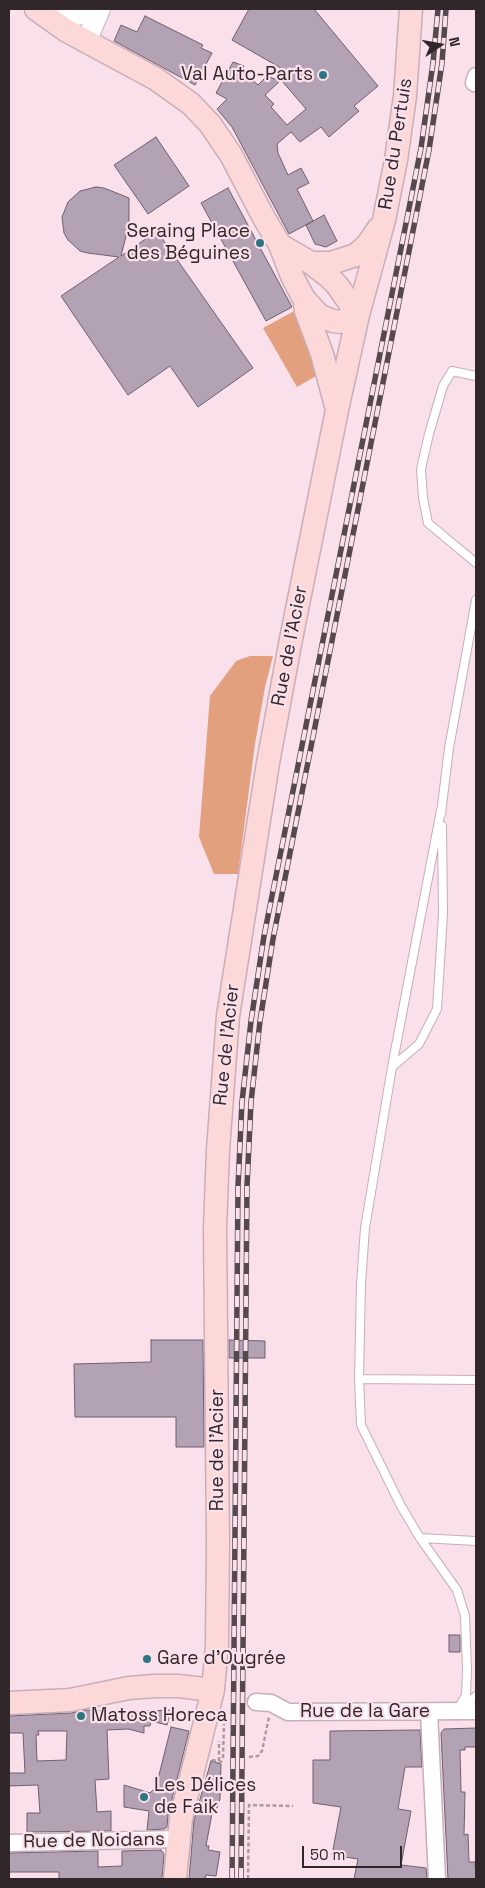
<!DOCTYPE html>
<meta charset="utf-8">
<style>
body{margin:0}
#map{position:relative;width:485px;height:1888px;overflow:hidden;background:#fae0ea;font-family:"Space Grotesk",sans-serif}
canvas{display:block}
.frame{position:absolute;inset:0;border:10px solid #31272b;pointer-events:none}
.north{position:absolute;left:415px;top:20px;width:50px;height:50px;-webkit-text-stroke:4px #fae0ea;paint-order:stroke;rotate:78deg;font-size:14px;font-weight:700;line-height:20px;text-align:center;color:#31272b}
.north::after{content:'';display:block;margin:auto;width:18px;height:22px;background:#31272b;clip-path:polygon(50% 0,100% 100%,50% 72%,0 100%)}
.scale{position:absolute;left:302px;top:1846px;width:100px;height:22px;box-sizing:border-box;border:2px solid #31272b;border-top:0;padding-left:6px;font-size:15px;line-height:18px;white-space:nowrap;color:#31272b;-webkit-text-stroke:4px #fae0ea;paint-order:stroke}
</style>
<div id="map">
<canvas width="485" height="1888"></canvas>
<div class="frame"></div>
<div class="north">N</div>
<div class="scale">50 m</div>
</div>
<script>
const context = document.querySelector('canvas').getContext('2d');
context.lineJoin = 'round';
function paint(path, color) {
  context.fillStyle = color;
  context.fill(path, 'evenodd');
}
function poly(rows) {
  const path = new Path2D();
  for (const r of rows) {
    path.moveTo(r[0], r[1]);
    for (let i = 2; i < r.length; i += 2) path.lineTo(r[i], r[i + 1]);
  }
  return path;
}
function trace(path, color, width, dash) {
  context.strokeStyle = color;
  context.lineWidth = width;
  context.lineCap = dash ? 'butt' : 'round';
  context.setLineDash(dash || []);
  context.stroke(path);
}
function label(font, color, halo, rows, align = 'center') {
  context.font = font + ' "Space Grotesk",sans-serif';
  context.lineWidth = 4.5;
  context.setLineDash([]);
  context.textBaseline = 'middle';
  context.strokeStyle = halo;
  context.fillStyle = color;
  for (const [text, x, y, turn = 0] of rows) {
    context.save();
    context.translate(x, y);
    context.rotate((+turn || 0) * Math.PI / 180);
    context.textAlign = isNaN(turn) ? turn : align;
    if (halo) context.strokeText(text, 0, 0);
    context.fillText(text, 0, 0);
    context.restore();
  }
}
paint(poly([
 [298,309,309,335,316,376,297,387,263,328],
 [250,656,273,656,265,687,255,744,238,874,214,874,199,837,210,696,236,661]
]), '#e2a07e');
const building = poly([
 [249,9,314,9,378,86,354,106,359,111,329,137,321,127,300,142,291,132,277,144,278,153,288,175,301,168,309,183,297,189,313,221,289,234,232,127,217,109,227,99,216,93,233,62,244,66,241,70,258,85,267,76,280,81,265,95,274,104,271,107,287,125,306,109,282,81,286,71,232,40,249,9],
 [145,16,203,45,201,48,212,53,195,85,114,41,121,25,137,32,145,16],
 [156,137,189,186,148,214,114,165,156,137],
 [96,187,104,188,129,198,129,225,126,229,127,232,121,256,157,231,253,368,198,407,170,366,128,395,61,296,119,257,88,253,80,251,68,240,64,233,62,217,68,202,80,191,96,187],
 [228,188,292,307,266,321,201,203,228,188],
 [324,215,337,241,326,247,315,244,306,225,324,215],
 [151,1340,203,1340,204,1447,176,1447,176,1417,75,1417,74,1364,151,1362,151,1340],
 [229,1340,265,1341,265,1358,229,1358,229,1340],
 [449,1635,460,1635,460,1652,449,1652,449,1635],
 [85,1710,126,1712,171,1710,167,1725,151,1721,150,1726,144,1726,144,1733,128,1729,107,1730,109,1779,95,1780,97,1812,111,1811,111,1831,27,1832,27,1813,40,1813,38,1785,9,1786,9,1773,25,1773,23,1733,9,1733,9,1716,71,1713,85,1710],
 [38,1731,67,1731,66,1760,37,1761,36,1735,39,1735,38,1731],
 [171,1727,189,1731,168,1815,167,1827,164,1829,147,1830,149,1811,124,1807,124,1785,150,1793,156,1787,171,1727],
 [476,1728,476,1747,465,1747,465,1750,460,1750,461,1792,465,1792,464,1835,468,1834,469,1862,475,1862,476,1879,448,1879,441,1733,444,1729,476,1728],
 [420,1730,422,1767,405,1767,398,1809,411,1811,401,1865,426,1868,427,1879,354,1879,358,1859,332,1855,341,1807,313,1803,313,1760,330,1760,330,1731,420,1730],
 [211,1761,221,1764,220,1799,217,1808,213,1808,206,1846,209,1846,208,1850,220,1852,216,1876,206,1875,205,1879,189,1879,194,1820,211,1761],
 [161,1850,164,1854,162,1879,59,1879,59,1872,9,1872,9,1853,98,1851,98,1867,122,1866,122,1851,161,1850]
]);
paint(building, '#b3a2b4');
trace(building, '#6e5f6f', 1);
const service = poly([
 [476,376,452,371,443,386,429,434,421,469,423,498,428,523,476,563],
 [441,810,392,1067,365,1228,361,1284,359,1379,361,1425,401,1506,420,1538,457,1590,465,1616,467,1670,466,1695,457,1711],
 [441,814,449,748,476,600],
 [392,1067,419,1044,437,1009,443,914,442,826],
 [359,1379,476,1380],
 [420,1538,476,1541],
 [461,1708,476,1696]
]);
const minor = poly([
 [474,83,476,76],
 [256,1702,271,1703,288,1712,476,1711],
 [429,1712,437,1879],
 [9,1843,178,1839]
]);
const tertiary = poly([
 [44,16,69,17,82,14,90,9],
 [86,42,100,9]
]);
const secondary = poly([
 [36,9,67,31,156,79,191,104,210,124,231,155,264,218,280,245,292,276,304,299,320,316,333,321,340,322,358,315],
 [280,245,311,263,328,276,337,285,358,315],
 [311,263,331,263,356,255,368,244,378,229],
 [305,303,306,311,322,354,336,406],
 [9,1703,70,1700,129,1688,154,1686,178,1686,213,1690],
 [175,1879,181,1818,213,1690,217,1645,218,1542,215,1228,218,1150,228,1016,268,763,291,639,337,410,358,315,384,220,396,160,405,96,411,9]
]);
trace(service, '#c7aeb8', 10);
trace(minor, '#c7aeb8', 19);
trace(tertiary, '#c7aeb8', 22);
trace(secondary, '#c7aeb8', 25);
trace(poly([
 [249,1757,258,1756,262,1751,269,1717],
 [223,1758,224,1724],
 [212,1760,223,1762],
 [219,1761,219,1741],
 [248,1879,249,1805,293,1806]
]), '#ac98a0', 2.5, [4, 2.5]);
trace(service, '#fff', 8);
trace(minor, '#fff', 16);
trace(tertiary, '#fff', 20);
trace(secondary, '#fdd8d9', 22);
const rail = poly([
 [232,1879,238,1186,242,1102,251,1021,264,936,283,841,421,148,433,63,438,9],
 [241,1879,247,1186,251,1102,260,1021,273,939,429,150,442,63,446,9]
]);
trace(rail, '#55484e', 5.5);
trace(rail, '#fae0ea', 4, [11]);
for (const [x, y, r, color] of [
 [323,75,5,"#2e7481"],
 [260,243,5,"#2e7481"],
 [147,1659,5,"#2e7481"],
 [81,1716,5,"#2e7481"],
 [144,1797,5,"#2e7481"]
]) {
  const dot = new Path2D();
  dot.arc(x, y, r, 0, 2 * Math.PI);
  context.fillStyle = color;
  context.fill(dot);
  trace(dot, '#fae0ea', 2);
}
label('19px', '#31272b', '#fae0ea', [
 ["Val Auto-Parts",313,75,"right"],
 ["Seraing Place",250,232,"right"],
 ["des Béguines",250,254,"right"],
 ["Gare d'Ougrée",157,1659],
 ["Matoss Horeca",91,1716],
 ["Les Délices",154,1786],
 ["de Faik",154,1808]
], 'left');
label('19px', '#31272b', '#fae0ea', [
 ["Rue du Pertuis",396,144,-81],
 ["Rue de l'Acier",290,646,-79],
 ["Rue de l'Acier",227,1045,-84],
 ["Rue de l'Acier",218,1450,-90],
 ["Rue de la Gare",365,1712],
 ["Rue de Noidans",94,1841,-1]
]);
</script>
